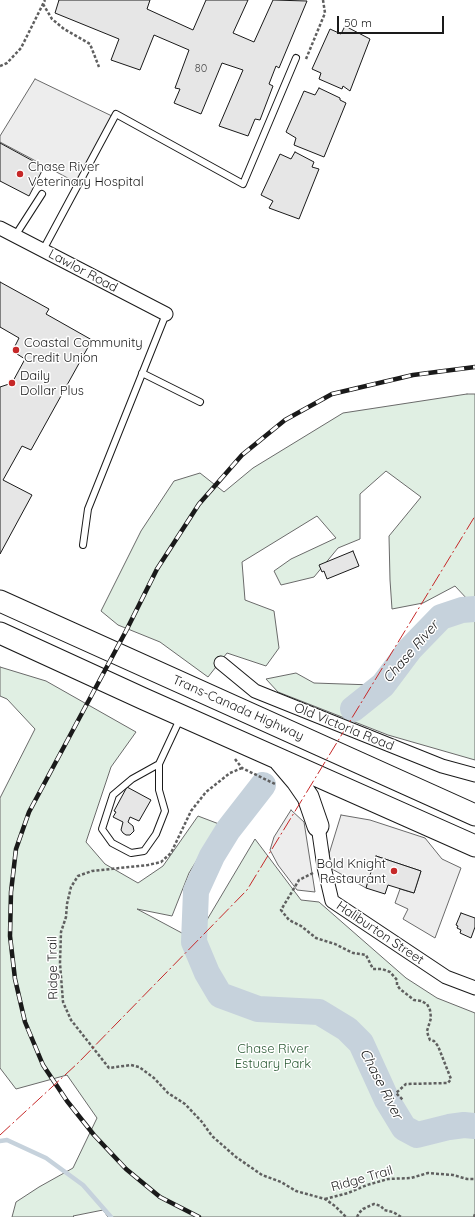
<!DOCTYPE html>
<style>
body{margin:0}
#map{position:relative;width:475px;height:1217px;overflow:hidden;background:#fff;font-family:Quicksand,sans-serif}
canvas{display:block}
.scale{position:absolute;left:337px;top:16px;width:107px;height:18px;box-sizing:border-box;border:2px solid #1a1a1a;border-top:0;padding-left:5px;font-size:12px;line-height:14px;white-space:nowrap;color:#1a1a1a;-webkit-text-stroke:3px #fff;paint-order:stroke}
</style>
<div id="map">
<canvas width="475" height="1217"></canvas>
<div class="scale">50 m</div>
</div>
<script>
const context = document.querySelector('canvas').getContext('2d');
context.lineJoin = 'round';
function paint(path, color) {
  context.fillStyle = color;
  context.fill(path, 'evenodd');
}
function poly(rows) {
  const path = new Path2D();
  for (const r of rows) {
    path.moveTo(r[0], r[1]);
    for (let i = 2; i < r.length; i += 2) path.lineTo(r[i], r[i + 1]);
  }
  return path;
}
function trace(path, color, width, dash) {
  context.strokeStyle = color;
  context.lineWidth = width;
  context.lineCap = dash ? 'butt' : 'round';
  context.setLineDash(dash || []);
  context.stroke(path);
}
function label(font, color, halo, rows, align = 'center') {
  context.font = font + ' Quicksand,sans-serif';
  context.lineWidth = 3;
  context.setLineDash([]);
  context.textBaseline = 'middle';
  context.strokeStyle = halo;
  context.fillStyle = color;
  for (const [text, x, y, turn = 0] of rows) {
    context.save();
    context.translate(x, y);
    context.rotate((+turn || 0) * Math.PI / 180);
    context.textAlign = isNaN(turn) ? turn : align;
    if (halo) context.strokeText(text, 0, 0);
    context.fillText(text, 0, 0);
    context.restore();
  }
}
const green = poly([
 [467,394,475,394,475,760,388,735,278,692,266,679,296,673,314,683,373,685,434,625,469,601,455,586,423,603,392,609,390,580,389,536,421,497,386,471,360,494,360,539,338,548,314,577,281,585,274,571,291,559,336,538,317,516,242,562,245,600,274,611,279,648,266,666,227,653,208,677,160,642,118,625,101,611,141,531,174,481,200,473,224,492,253,468,343,413,467,394],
 [0,667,46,681,136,732,111,767,86,842,105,864,138,883,163,866,198,816,219,824,189,873,172,916,137,909,195,940,255,839,301,900,319,902,406,978,437,998,475,1013,475,1217,108,1217,103,1210,73,1216,74,1217,12,1217,16,1202,39,1187,73,1168,97,1118,67,1075,16,1089,0,1068,0,798,35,729,7,699,0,696,0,667]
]);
paint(green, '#e0efe3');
trace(green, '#6a6a6a', 1);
const parking = poly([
 [35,79,114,117,79,184,0,142,0,136,35,79],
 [291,810,304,822,315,892,297,890,278,865,270,850,274,837,291,810],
 [341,815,370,820,425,838,442,859,461,868,435,938,403,919,408,909,395,903,400,889,414,893,421,871,376,856,366,888,332,869,329,854,341,815]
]);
paint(parking, '#ededed');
trace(parking, '#6a6a6a', 1);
trace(poly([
 [0,1141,7,1140,46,1158,83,1185,111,1217]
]), '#c6d2dc', 4.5);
trace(poly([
 [353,709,383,685,410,649,441,617,462,610,475,609],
 [263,785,228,830,212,856,196,891,194,942,207,973,220,995,258,1009,319,1012,347,1029,361,1043,387,1100,404,1128,417,1135,449,1127,464,1125,475,1126]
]), '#c6d2dc', 26);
const building = poly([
 [59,0,150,0,147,9,193,30,206,0,248,0,233,33,254,42,273,0,307,1,279,68,276,66,269,84,273,86,260,120,255,119,248,136,219,126,243,70,222,63,201,114,174,103,180,89,175,88,189,50,154,35,140,70,111,60,119,39,55,13,59,0],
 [345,26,370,39,350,91,343,86,342,89,319,79,321,73,312,69,330,29,341,34,345,26],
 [319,88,340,98,340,100,346,103,324,157,294,145,296,138,286,132,304,91,315,95,319,88],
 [0,143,44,167,29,196,0,181,0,143],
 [295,152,314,162,312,167,319,169,299,219,269,208,273,201,261,195,280,154,291,159,295,152],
 [0,282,49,309,46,314,92,340,31,450,22,446,3,480,32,495,0,554,0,387,12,383,25,359,17,354,15,346,19,338,0,327,0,282],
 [353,551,359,566,327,579,324,571,322,572,319,565,353,551],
 [127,787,151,800,139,821,130,817,128,822,133,826,134,831,130,835,126,835,123,833,121,830,123,822,113,817,116,812,114,811,127,787],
 [376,856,421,871,414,893,388,885,385,894,366,888,376,856],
 [461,913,475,918,475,927,471,938,460,933,461,930,457,928,458,926,456,925,461,913]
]);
paint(building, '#e6e6e6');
trace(building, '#1a1a1a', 1);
const service = poly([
 [15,236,42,194],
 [43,250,116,114,243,184,296,58],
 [142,373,200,402],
 [83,545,88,509,166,314],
 [159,764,159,790,165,811,156,834,144,851,131,853,112,843,102,829,113,795,132,779,159,764,180,719]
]);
const minor = poly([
 [0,228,166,314],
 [221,663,255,691,442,766,475,775],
 [318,826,324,867,332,901,446,977,475,988]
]);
const trunk = poly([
 [0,601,475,815],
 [0,633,144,699,475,846],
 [280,761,297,781,308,797,318,826]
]);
trace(service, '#1a1a1a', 8);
trace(minor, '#1a1a1a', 15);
trace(trunk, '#1a1a1a', 23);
trace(poly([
 [43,4,52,19,64,29,90,44,99,67],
 [306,59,325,13,323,0],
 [0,66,7,63,21,48,45,0],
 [235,759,242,768,275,784],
 [242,768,230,773,206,792,191,811,171,853,161,862,148,865,92,871,78,876,71,887,67,904,66,917,61,932,60,963,63,1002,71,1020,109,1068,131,1065,139,1067,154,1078,168,1093,185,1104,202,1122,212,1136,236,1157,262,1175,281,1182,296,1191,325,1199,335,1206,346,1217],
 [313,873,299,880,281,910,289,920,301,926,316,938,335,944,353,953,366,955,373,969,382,969,390,972,397,980,397,985,400,989,414,1000,421,1001,427,1004,430,1010,431,1018,427,1031,428,1035,430,1040,434,1041,438,1046,451,1079,448,1083,406,1084,396,1093,403,1100],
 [325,1199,348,1193,367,1185,388,1179,411,1178,428,1173,453,1175,467,1179,475,1179],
 [357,1217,359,1213,363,1209,374,1204,381,1206,384,1210,393,1212,401,1217],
 [474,1217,475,1214]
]), '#5f5f5f', 2.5, [3, 2]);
trace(service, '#fff', 6);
trace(minor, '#fff', 13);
trace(trunk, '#fff', 21);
const rail = poly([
 [199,1217,160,1197,126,1169,94,1135,67,1101,43,1065,25,1022,15,979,10,936,11,892,16,849,29,812,126,631,157,569,199,504,242,455,285,420,332,394,413,375,475,367]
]);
trace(rail, '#1a1a1a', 4.5);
trace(rail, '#fff', 3, [9]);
trace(poly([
 [0,1135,78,1063,247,890,475,516]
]), '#c62828', 1, [14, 3, 2, 3]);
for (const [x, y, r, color] of [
 [20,174,4,"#c62828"],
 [16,350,4,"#c62828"],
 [12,383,4,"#c62828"],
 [394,871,4,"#c62828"]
]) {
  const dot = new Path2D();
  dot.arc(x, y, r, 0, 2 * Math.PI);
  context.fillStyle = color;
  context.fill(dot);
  trace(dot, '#fff', 1.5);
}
label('11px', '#4d4d4d', null, [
 ["80",201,69]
]);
label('13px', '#1a1a1a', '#fff', [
 ["Chase River",28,167],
 ["Veterinary Hospital",28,182],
 ["Coastal Community",24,343],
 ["Credit Union",24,358],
 ["Daily",20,376],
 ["Dollar Plus",20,391],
 ["Bold Knight",386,864,"right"],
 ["Restaurant",386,879,"right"]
], 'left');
label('13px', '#1a1a1a', '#fff', [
 ["Lawlor Road",83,271,28],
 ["Trans-Canada Highway",238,708,24],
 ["Old Victoria Road",344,727,22],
 ["Haliburton Street",380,933,34],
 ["Ridge Trail",53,968,-91],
 ["Ridge Trail",362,1179,-16]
]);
label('13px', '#2b5a34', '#fff', [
 ["Chase River",273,1049],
 ["Estuary Park",273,1064]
]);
label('italic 14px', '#1a1a1a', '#fff', [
 ["Chase River",411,652,-49],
 ["Chase River",381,1084,63]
]);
</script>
